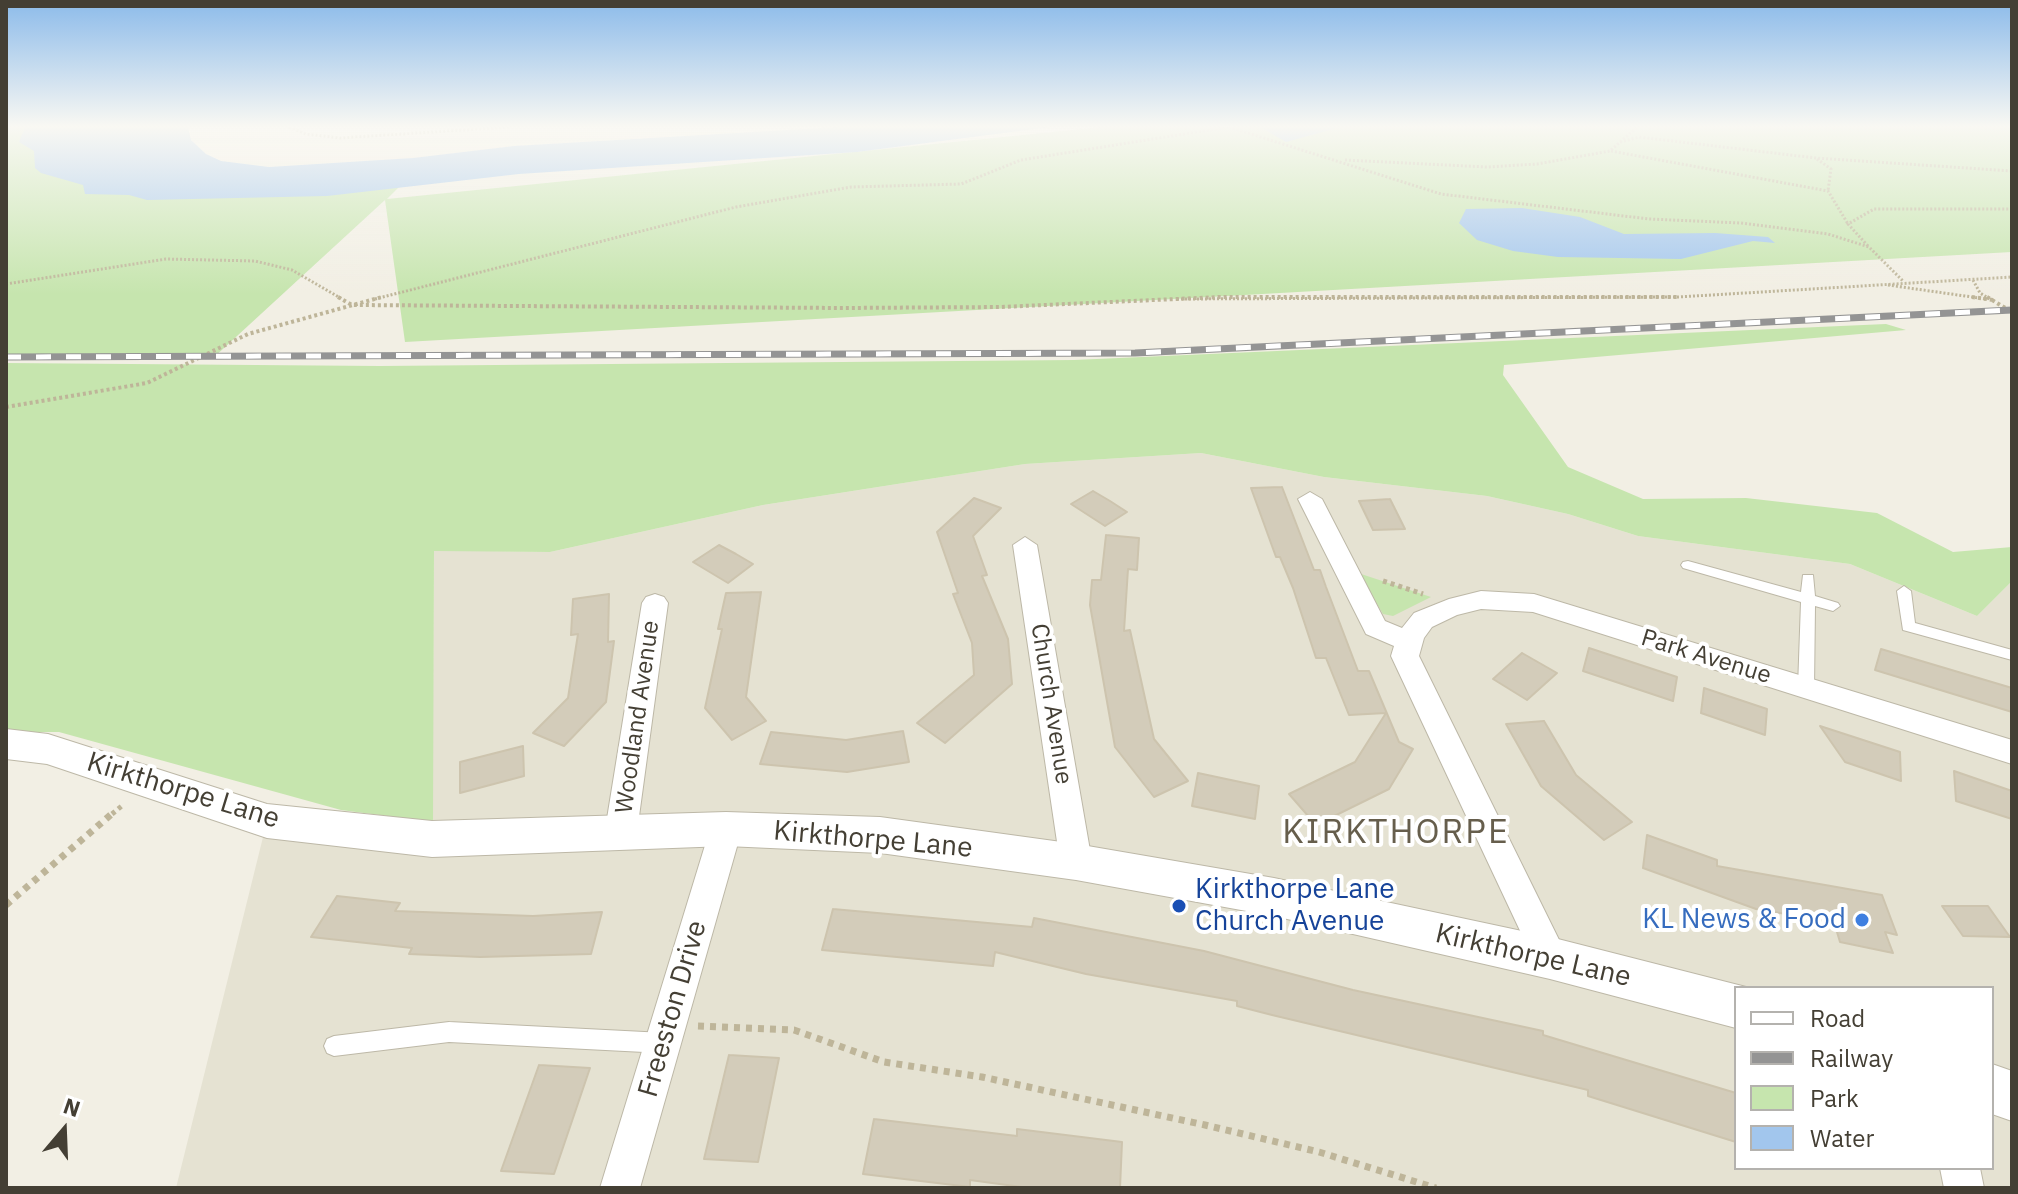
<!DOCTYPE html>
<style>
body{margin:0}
#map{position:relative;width:2018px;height:1194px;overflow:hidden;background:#f2efe4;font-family:"IBM Plex Sans",sans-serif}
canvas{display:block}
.frame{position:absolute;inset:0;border:8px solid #443f34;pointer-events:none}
.legend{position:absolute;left:1734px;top:986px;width:260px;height:184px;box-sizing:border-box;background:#fff;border:2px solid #b4b2ae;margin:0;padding:10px 14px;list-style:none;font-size:24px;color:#443f34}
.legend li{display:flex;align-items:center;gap:16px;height:40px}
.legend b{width:40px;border:2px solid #b4b2ae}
.north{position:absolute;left:24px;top:1090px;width:80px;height:80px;-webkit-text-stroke:6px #fff;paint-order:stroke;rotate:19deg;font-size:22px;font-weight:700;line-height:32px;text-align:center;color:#443f34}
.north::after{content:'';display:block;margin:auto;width:28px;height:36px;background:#443f34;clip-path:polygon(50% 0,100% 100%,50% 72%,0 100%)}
</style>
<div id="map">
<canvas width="2018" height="1194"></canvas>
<div class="frame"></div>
<ul class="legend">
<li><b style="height:10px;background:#fff"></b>Road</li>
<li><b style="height:10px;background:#949494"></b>Railway</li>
<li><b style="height:22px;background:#c6e5ae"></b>Park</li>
<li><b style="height:22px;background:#a2c6ed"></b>Water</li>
</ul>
<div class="north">N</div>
</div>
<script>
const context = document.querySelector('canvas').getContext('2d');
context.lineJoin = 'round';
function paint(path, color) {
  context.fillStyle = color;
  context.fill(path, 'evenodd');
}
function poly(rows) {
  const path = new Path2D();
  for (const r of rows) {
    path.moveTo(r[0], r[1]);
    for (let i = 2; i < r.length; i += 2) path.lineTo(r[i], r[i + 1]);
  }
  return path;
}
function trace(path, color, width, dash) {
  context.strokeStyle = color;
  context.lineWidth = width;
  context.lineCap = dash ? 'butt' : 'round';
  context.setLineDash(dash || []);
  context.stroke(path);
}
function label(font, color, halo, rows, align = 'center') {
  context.font = font + ' "IBM Plex Sans",sans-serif';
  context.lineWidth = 8;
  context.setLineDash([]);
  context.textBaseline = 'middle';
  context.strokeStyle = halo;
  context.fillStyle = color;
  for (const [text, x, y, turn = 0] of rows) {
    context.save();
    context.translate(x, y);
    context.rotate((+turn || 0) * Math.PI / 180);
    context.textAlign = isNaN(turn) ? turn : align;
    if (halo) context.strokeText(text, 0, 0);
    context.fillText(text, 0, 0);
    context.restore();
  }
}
paint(poly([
 [1201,453,1324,477,1487,496,1568,514,1638,536,1850,564,1977,616,2012,581,2012,1188,176,1188,267,821,432,839,434,550,550,552,763,505,1025,464],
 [1736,988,1992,988,1992,1168,1736,1168]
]), '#e5e2d2');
paint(poly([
 [6,127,62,127,58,165,413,173,387,199,1102,127,2012,127,2012,252,405,342,385,200,212,359,6,357],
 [1886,324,1906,330,1504,365,1503,375,1568,467,1643,499,1746,498,1877,513,1953,552,2012,547,2012,581,1977,616,1850,564,1638,536,1568,514,1487,496,1324,477,1201,453,1025,464,763,505,550,552,434,551,433,822,341,810,59,732,6,732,6,363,380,366,1074,360],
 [1358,573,1431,597,1393,616,1383,614]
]), '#c6e5ae');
paint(poly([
 [25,127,188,127,191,140,206,154,221,161,269,167,413,158,514,146,838,127,1050,127,857,152,519,174,327,196,147,200,129,195,85,194,83,185,41,173,35,168,34,151,19,142],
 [1260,127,1341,127,1286,142],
 [1522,208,1580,217,1624,234,1715,233,1768,237,1775,243,1753,241,1681,259,1558,257,1513,251,1477,240,1459,223,1466,209]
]), '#a2c6ed');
const building = poly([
 [1282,487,1314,570,1320,570,1326,587,1358,671,1369,671,1399,742,1413,749,1389,789,1316,825,1289,794,1355,762,1386,713,1349,715,1326,658,1316,658,1293,588,1280,557,1276,557,1251,488,1282,487],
 [1093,491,1110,501,1127,512,1105,526,1071,504,1093,491],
 [974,498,1001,508,973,536,987,575,982,576,1008,639,1012,684,945,743,917,723,974,675,972,643,953,594,958,593,937,532,974,498],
 [1390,499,1405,529,1373,530,1359,501,1390,499],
 [1106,535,1139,538,1137,570,1128,569,1124,631,1130,630,1154,739,1188,781,1154,797,1115,747,1090,605,1092,580,1101,580,1106,535],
 [719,545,736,554,753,564,728,583,693,562,719,545],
 [761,592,746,697,766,721,732,740,705,708,722,629,718,629,726,593,761,592],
 [609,594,608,642,614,641,606,702,564,746,533,733,568,698,578,634,571,635,573,599,609,594],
 [1589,648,1677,677,1673,701,1583,671,1589,648],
 [1881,649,2012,688,2012,712,1875,670,1881,649],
 [1522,653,1557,673,1527,700,1493,679,1522,653],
 [1704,688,1767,709,1765,735,1701,713,1704,688],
 [1544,721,1576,775,1632,822,1604,840,1541,786,1506,724,1544,721],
 [1820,726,1900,752,1901,781,1845,762,1820,726],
 [903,731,909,762,847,772,760,764,771,732,846,740,903,731],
 [523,746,524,776,460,793,460,762,523,746],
 [1954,771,2012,791,2012,819,1956,801,1954,771],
 [1198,773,1259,786,1255,819,1192,806,1198,773],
 [1647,835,1717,860,1717,866,1882,895,1897,935,1885,932,1893,953,1840,942,1834,922,1756,909,1643,868,1647,835],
 [337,896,400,903,395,911,533,916,602,912,591,954,480,957,409,954,412,948,311,937,337,896],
 [1942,906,1988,906,2010,937,1963,936,1942,906],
 [833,909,1032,927,1034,918,1204,951,1353,990,1543,1031,1543,1035,1736,1093,1736,1142,1588,1096,1588,1090,1272,1015,1237,1006,1237,1001,1086,974,995,952,993,966,822,950,833,909],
 [729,1055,779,1058,758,1162,704,1159,729,1055],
 [539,1065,590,1068,554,1174,501,1171,539,1065],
 [874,1119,1017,1136,1017,1129,1122,1142,1120,1188,1029,1188,970,1180,970,1187,863,1174,874,1119]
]);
paint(building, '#d3ccba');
trace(building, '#cdc4ae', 2);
const service = poly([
 [1688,561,1801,592,1803,575,1813,575,1815,596,1838,603,1840,606,1833,611,1815,606,1814,688,1811,692,1801,692,1798,688,1801,602,1683,568,1681,565,1683,562,1688,561],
 [1904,586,1911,591,1915,623,2012,650,2012,660,1903,630,1897,591,1904,586],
 [449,1022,664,1033,671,1036,674,1043,671,1050,664,1053,449,1042,334,1056,327,1053,324,1046,327,1039,334,1036,449,1022]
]);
const minor = poly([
 [1310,492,1322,499,1385,621,1402,628,1414,613,1449,599,1481,591,1534,594,2012,740,2012,764,1533,612,1481,609,1457,615,1432,627,1424,638,1419,656,1568,958,1562,969,1550,974,1538,969,1391,656,1394,646,1366,634,1298,499,1310,492],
 [1025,537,1037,545,1092,862,1088,872,1076,876,1064,872,1060,862,1013,545,1025,537],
 [655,594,664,597,668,603,637,831,632,840,621,844,610,840,605,831,642,603,646,597,655,594],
 [726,816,737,820,742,829,640,1188,600,1188,710,829,715,820,726,816],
 [1940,1168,1980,1168,1984,1188,1944,1188,1940,1168]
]);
const tertiary = poly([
 [6,729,48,734,267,804,432,821,726,812,880,817,1076,844,1274,878,1550,937,1750,988,1736,988,1736,1028,1550,979,1274,916,1076,880,880,853,726,846,432,857,267,838,47,764,6,759,6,729],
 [1992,1064,2012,1071,2012,1121,1992,1114,1992,1064]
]);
trace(service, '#bdb8a7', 2);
trace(minor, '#bdb8a7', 2);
trace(tertiary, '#bdb8a7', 2);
trace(poly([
 [289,127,306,134,340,138,509,127],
 [1229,127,1441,194,1649,219,1741,223,1828,234,1869,247,1903,281],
 [1620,142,1639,137,1816,158,2012,171],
 [1611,151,1828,191,1848,224],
 [1817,159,1831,169,1828,191],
 [1345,160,1487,167,1537,164,1610,151,1637,127],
 [1868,246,1848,224,1874,209,2012,209],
 [1973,280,1980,293,1990,299],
 [6,284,166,259,255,261,292,270,342,299],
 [1888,285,1986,299],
 [375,299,736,207,851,187,961,184,1021,160,1228,127],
 [1177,299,1678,297,2012,277]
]), '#beb599', 3, [2, 2]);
trace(poly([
 [338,297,352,305,843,308,1001,307,1220,297,1679,297],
 [1972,297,1993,300],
 [1987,297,2012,312],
 [6,407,147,383,248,334,382,297]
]), '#beb599', 4, [3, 3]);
trace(poly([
 [1383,581,1423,594],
 [112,814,123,805]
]), '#beb599', 5, [4, 4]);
trace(poly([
 [6,905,114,812],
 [698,1026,794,1030,884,1062,982,1077,1205,1125,1319,1152,1436,1188]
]), '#beb599', 7, [6, 6]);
paint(service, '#fff');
paint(minor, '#fff');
paint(tertiary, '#fff');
const rail = poly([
 [6,357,1135,353,2012,310]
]);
trace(rail, '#949494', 7);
trace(rail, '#fff', 5, [15]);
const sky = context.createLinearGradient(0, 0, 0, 294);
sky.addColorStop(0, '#8cbbea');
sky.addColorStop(0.43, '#f9f8f3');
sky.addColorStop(1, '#f9f8f300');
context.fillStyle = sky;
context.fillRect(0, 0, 2018, 294);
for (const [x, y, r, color] of [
 [1179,906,8,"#1a4fb4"],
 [1862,920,8,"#3f7fe0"]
]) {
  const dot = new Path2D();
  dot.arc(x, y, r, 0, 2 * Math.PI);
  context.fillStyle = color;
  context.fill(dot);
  trace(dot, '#fff', 3);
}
label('24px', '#443f34', '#fff', [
 ["Park Avenue",1706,657,17],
 ["Church Avenue",1051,704,81],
 ["Woodland Avenue",638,717,-82]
]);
label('28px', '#443f34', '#fff', [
 ["Kirkthorpe Lane",183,791,17],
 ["Kirkthorpe Lane",873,840,5],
 ["Kirkthorpe Lane",1533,956,13],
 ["Freeston Drive",673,1009,-74]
]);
label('28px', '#164399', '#fff', [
 ["Kirkthorpe Lane",1195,890],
 ["Church Avenue",1195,922]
], 'left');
label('28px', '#366cbe', '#fff', [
 ["KL News & Food",1846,920]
], 'right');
context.letterSpacing = '2px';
label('34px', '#665e4c', '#fff', [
 ["KIRKTHORPE",1396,833]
]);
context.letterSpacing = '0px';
</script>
